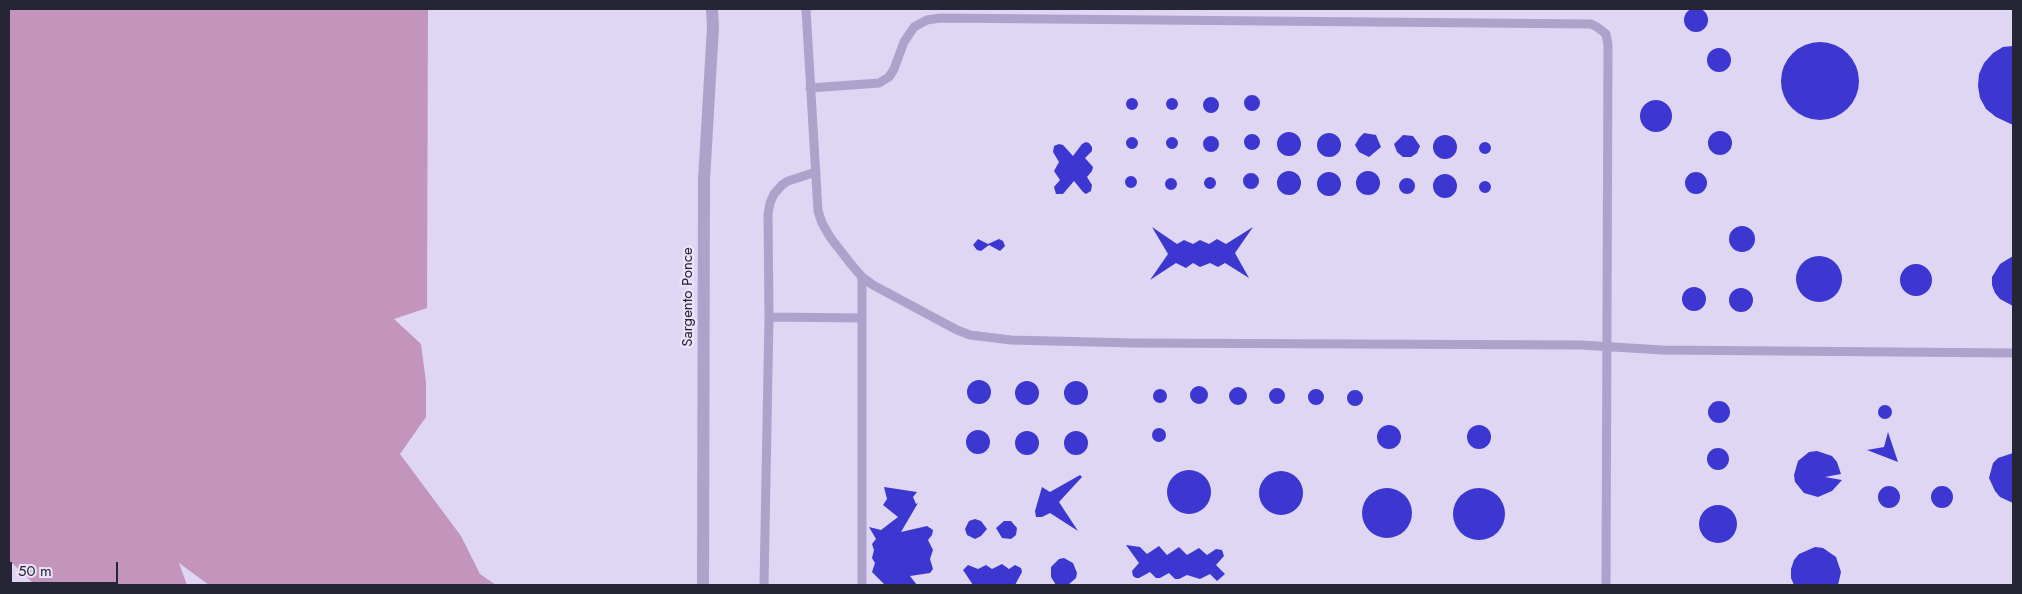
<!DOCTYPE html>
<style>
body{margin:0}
#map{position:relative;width:2022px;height:594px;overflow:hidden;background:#dfd6f3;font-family:Jost,sans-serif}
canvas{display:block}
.frame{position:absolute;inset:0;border:10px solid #262535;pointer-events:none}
.scale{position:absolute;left:10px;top:562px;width:108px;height:22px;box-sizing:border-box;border:2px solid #262535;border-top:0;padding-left:6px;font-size:15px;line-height:18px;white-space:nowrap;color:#262535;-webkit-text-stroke:4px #eae3fa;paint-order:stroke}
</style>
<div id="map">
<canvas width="2022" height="594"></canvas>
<div class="frame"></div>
<div class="scale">50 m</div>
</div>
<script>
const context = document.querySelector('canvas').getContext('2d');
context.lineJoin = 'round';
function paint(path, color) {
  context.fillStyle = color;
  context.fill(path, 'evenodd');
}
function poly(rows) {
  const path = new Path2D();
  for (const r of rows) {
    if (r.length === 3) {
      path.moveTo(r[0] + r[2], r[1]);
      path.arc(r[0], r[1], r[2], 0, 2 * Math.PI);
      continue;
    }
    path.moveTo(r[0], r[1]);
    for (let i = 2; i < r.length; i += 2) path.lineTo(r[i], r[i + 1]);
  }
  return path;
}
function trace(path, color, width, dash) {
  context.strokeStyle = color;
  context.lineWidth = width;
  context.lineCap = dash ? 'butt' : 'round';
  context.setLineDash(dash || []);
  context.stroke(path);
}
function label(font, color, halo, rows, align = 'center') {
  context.font = font + ' Jost,sans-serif';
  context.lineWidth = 5;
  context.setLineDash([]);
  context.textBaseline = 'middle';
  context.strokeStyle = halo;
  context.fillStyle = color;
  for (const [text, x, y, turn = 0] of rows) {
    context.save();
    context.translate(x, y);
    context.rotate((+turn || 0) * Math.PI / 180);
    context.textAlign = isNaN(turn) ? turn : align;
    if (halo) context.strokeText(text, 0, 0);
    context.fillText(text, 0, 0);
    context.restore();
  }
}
paint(poly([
 [9,9,428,9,427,308,394,319,421,344,426,382,426,417,400,454,461,536,480,574,496,585,209,585,179,563,187,585,35,585,12,563,9,564]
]), '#c395bd');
paint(poly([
 [1696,20,12],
 [1820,81,39],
 [2013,46,2013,125,1996,117,1986,109,1980,98,1978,86,1979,74,1984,63,1993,53,2003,47],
 [1719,60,12],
 [1252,103,8],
 [1211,105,8],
 [1172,104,6],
 [1132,104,6],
 [1656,116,16],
 [1720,143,12],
 [1289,144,12],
 [1364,133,1376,135,1381,147,1369,157,1359,152,1355,145,1359,138],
 [1329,145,12],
 [1252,142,8],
 [1403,135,1413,136,1420,146,1417,153,1411,157,1403,157,1397,152,1394,144],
 [1445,147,12],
 [1211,144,8],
 [1132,143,6],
 [1172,143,6],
 [1485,148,6],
 [1086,142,1089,143,1092,147,1092,151,1085,158,1093,167,1092,171,1087,177,1092,185,1091,191,1086,194,1083,192,1074,181,1063,194,1056,194,1054,187,1060,180,1054,171,1059,162,1053,152,1054,146,1059,144,1063,145,1073,156,1082,144],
 [1289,183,12],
 [1368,183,12],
 [1696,183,11],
 [1329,184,12],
 [1251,181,8],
 [1445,186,12],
 [1131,182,6],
 [1210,183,6],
 [1407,186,8],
 [1171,184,6],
 [1485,187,6],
 [1742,239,13],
 [1152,227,1177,244,1184,240,1193,244,1200,240,1209,244,1217,239,1226,244,1253,227,1235,253,1249,278,1225,263,1218,267,1210,263,1200,267,1193,263,1186,268,1176,263,1150,280,1168,254],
 [978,239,988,244,999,239,1003,241,1005,246,1000,251,989,245,981,251,977,250,973,245],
 [1819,279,23],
 [2013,256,2013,306,2000,299,1995,293,1992,285,1992,277,2000,264],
 [1916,280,16],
 [1694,299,12],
 [1741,300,12],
 [979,392,12],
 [1027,393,12],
 [1076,393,12],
 [1199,395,9],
 [1238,396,9],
 [1277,396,8],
 [1160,396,7],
 [1316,397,8],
 [1355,398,8],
 [1719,412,11],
 [1885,412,7],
 [1389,437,12],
 [1479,437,12],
 [1159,435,7],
 [978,442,12],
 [1027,443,12],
 [1076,443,12],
 [1888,432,1898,462,1867,450,1884,447],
 [1718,459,11],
 [1817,451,1832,456,1837,462,1841,474,1825,477,1842,480,1832,491,1818,497,1804,493,1795,482,1794,475,1798,461,1809,452],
 [2013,453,2013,503,2000,497,1995,491,1989,478,1993,463,1998,458],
 [1189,492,22],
 [1281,493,22],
 [1080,475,1082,477,1059,502,1078,531,1050,513,1042,517,1036,517,1035,511,1042,487,1050,492],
 [1889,497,11],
 [1942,497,11],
 [884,487,917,492,913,497,916,504,918,503,901,532,927,526,933,530,932,535,928,540,933,550,930,559,933,569,930,573,910,576,917,585,885,585,872,572,875,563,872,558,874,550,872,544,876,539,869,527,881,530,898,517,883,505,887,499],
 [1387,513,25],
 [1479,514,26],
 [1718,524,19],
 [975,519,981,521,987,529,981,536,975,539,967,535,965,529,969,521],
 [1004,521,1011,521,1017,528,1016,535,1011,539,1002,538,996,528],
 [1126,545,1140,547,1147,554,1159,546,1167,555,1179,547,1187,555,1199,548,1207,555,1216,549,1222,550,1224,556,1216,565,1225,574,1217,581,1210,574,1200,579,1187,575,1179,579,1175,579,1169,573,1160,578,1156,578,1150,572,1139,578,1136,578,1133,576,1132,571,1139,563],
 [1815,547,1823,548,1836,557,1841,572,1838,585,1794,585,1791,578,1791,569,1794,560,1799,554],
 [1064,558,1073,563,1077,573,1076,578,1068,585,1056,585,1051,577,1051,567,1059,559],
 [1002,564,1009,569,1015,565,1021,568,1022,572,1015,585,973,585,963,570,968,565,978,569,986,565,992,569]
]), '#3b37d0');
trace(poly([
 [806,9,818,211,822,223,830,237,850,263,862,277,873,285,957,330,970,335,1011,340,1133,343,1581,345,1662,350,2013,353],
 [810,88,879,83,889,77,894,69,904,42,914,27,927,20,940,18,1591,24,1597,27,1606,34,1608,45,1606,585],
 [769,317,862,318],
 [764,585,769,317,768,214,770,203,774,194,782,185,788,181,816,172],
 [862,585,862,277]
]), '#aca2cb', 9);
trace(poly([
 [703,585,704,180,713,27,712,9]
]), '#aca2cb', 12);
label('15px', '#262535', '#eae3fa', [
 ["Sargento Ponce",688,297,-90]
]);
</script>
